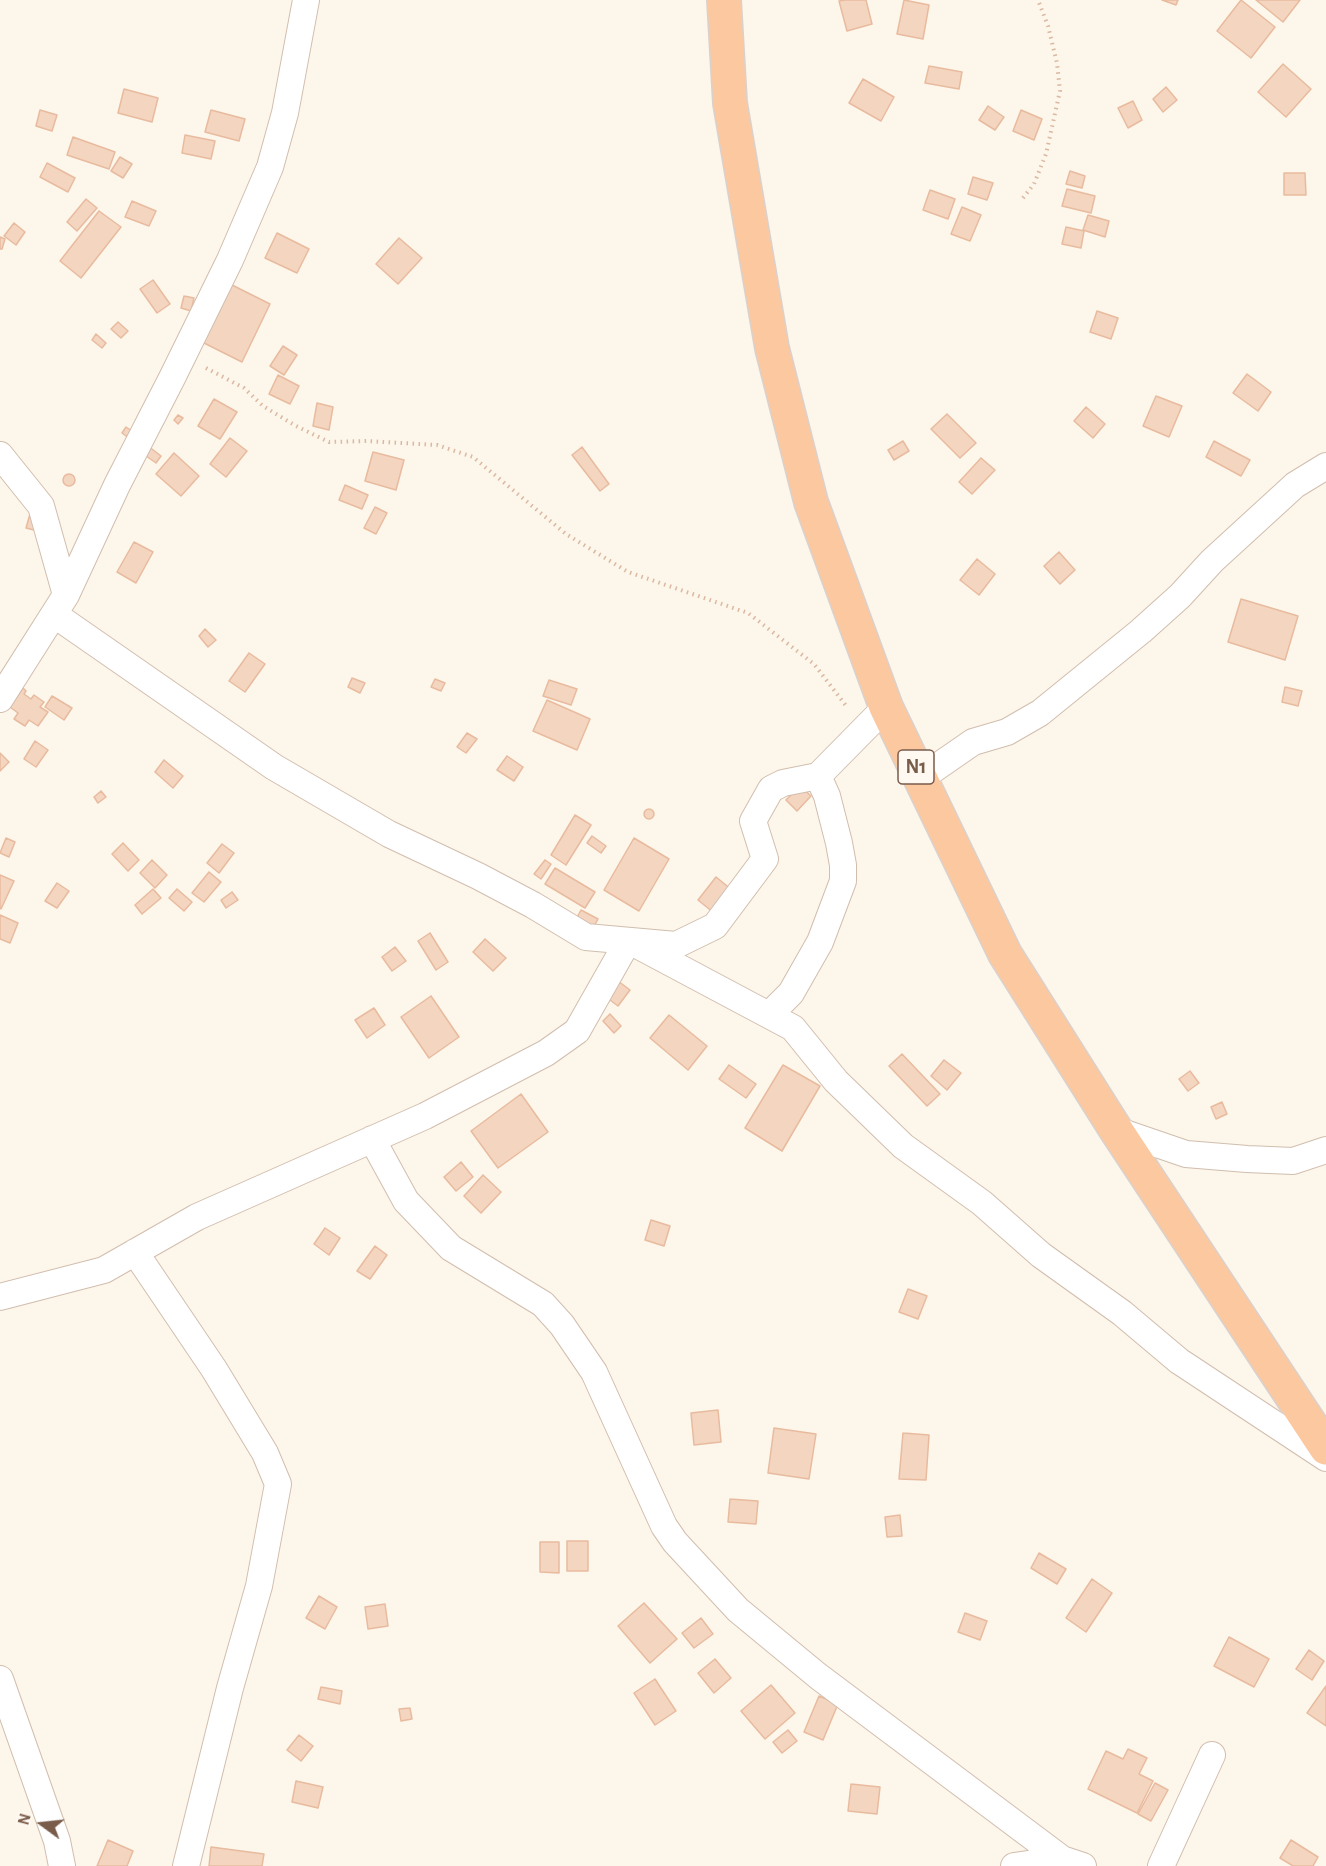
<!DOCTYPE html>
<style>
body{margin:0}
#map{position:relative;width:1326px;height:1866px;overflow:hidden;background:#fdf6ea;font-family:"Alegreya Sans",sans-serif}
canvas{display:block}
.north{position:absolute;left:12px;top:1794px;width:60px;height:60px;-webkit-text-stroke:4px #fff9f1;paint-order:stroke;rotate:285deg;font-size:16px;font-weight:700;line-height:24px;text-align:center;color:#7a5c4b}
.north::after{content:'';display:block;margin:auto;width:21px;height:27px;background:#7a5c4b;clip-path:polygon(50% 0,100% 100%,50% 72%,0 100%)}
</style>
<div id="map">
<canvas width="1326" height="1866"></canvas>
<div class="north">N</div>
</div>
<script>
const context = document.querySelector('canvas').getContext('2d');
context.lineJoin = 'round';
function paint(path, color) {
  context.fillStyle = color;
  context.fill(path, 'evenodd');
}
function poly(rows) {
  const path = new Path2D();
  for (const r of rows) {
    if (r.length === 3) {
      path.moveTo(r[0] + r[2], r[1]);
      path.arc(r[0], r[1], r[2], 0, 2 * Math.PI);
      continue;
    }
    path.moveTo(r[0], r[1]);
    for (let i = 2; i < r.length; i += 2) path.lineTo(r[i], r[i + 1]);
  }
  return path;
}
function trace(path, color, width, dash) {
  context.strokeStyle = color;
  context.lineWidth = width;
  context.lineCap = dash ? 'butt' : 'round';
  context.setLineDash(dash || []);
  context.stroke(path);
}
function label(font, color, halo, rows, align = 'center') {
  context.font = font + ' "Alegreya Sans",sans-serif';
  context.lineWidth = 4.5;
  context.setLineDash([]);
  context.textBaseline = 'middle';
  context.strokeStyle = halo;
  context.fillStyle = color;
  for (const [text, x, y, turn = 0] of rows) {
    context.save();
    context.translate(x, y);
    context.rotate((+turn || 0) * Math.PI / 180);
    context.textAlign = isNaN(turn) ? turn : align;
    if (halo) context.strokeText(text, 0, 0);
    context.fillText(text, 0, 0);
    context.restore();
  }
}
const building = poly([
 [845,0,866,0,872,24,847,31,839,1,845,0],
 [904,0,929,5,923,39,897,34,904,0],
 [1162,0,1178,0,1176,5,1162,0],
 [1241,0,1275,27,1251,58,1217,31,1241,0],
 [1256,0,1300,0,1283,22,1256,0],
 [1283,64,1311,89,1286,117,1258,92,1283,64],
 [929,66,962,72,959,89,925,83,929,66],
 [863,79,894,97,881,121,849,103,863,79],
 [1166,87,1177,100,1163,112,1153,99,1166,87],
 [124,89,158,98,152,122,118,113,124,89],
 [1133,101,1142,120,1128,128,1118,108,1133,101],
 [988,106,1004,117,995,130,979,120,988,106],
 [40,110,57,115,52,131,36,126,40,110],
 [211,110,245,119,239,141,205,132,211,110],
 [1021,110,1042,119,1034,140,1013,131,1021,110],
 [185,135,215,141,211,159,182,153,185,135],
 [73,137,115,152,109,169,67,155,73,137],
 [120,157,132,164,123,178,111,171,120,157],
 [47,163,75,178,68,192,40,177,47,163],
 [1070,171,1085,176,1082,188,1066,184,1070,171],
 [1284,173,1305,173,1306,195,1284,195,1284,173],
 [973,177,993,183,987,200,968,194,973,177],
 [1067,189,1095,196,1091,213,1062,206,1067,189],
 [930,190,955,199,948,219,923,210,930,190],
 [86,199,97,208,77,231,67,222,86,199],
 [132,201,156,211,149,226,125,217,132,201],
 [962,207,981,215,970,241,951,234,962,207],
 [99,211,121,227,81,278,60,261,99,211],
 [1088,215,1109,221,1105,237,1083,230,1088,215],
 [14,223,25,232,16,245,4,236,14,223],
 [1066,227,1084,231,1081,248,1062,244,1066,227],
 [277,233,309,249,297,273,265,258,277,233],
 [0,237,5,239,2,249,0,249,0,237],
 [399,238,422,258,398,284,376,264,399,238],
 [153,280,170,304,157,313,140,289,153,280],
 [230,284,270,304,242,362,202,342,230,284],
 [184,296,194,298,191,311,181,308,184,296],
 [1097,311,1118,318,1111,339,1090,332,1097,311],
 [118,322,128,331,121,338,111,329,118,322],
 [96,334,106,343,102,348,92,340,96,334],
 [283,346,297,355,284,375,270,366,283,346],
 [1247,374,1271,392,1258,411,1233,393,1247,374],
 [278,375,299,386,290,404,269,394,278,375],
 [1156,396,1182,406,1169,437,1143,426,1156,396],
 [214,399,237,412,220,439,198,426,214,399],
 [317,403,333,407,329,430,313,426,317,403],
 [1086,407,1105,424,1093,438,1074,421,1086,407],
 [947,414,976,443,960,458,931,429,947,414],
 [178,415,183,418,178,424,174,420,178,415],
 [126,427,135,433,130,439,122,433,126,427],
 [230,438,247,451,226,477,210,464,230,438],
 [903,441,909,451,894,460,888,450,903,441],
 [1214,441,1250,460,1241,476,1206,457,1214,441],
 [148,446,161,456,156,463,142,453,148,446],
 [582,447,609,484,600,491,572,455,582,447],
 [373,452,404,460,396,490,365,481,373,452],
 [174,453,199,476,181,496,156,474,174,453],
 [981,458,995,470,972,494,959,482,981,458],
 [69,480,6],
 [345,485,368,495,362,509,339,500,345,485],
 [375,507,387,513,376,534,364,528,375,507],
 [30,514,38,515,34,530,26,528,30,514],
 [134,542,153,552,136,583,117,572,134,542],
 [1059,552,1075,570,1060,584,1044,566,1059,552],
 [977,559,995,574,979,595,960,580,977,559],
 [1241,599,1298,616,1285,660,1228,642,1241,599],
 [205,629,216,640,208,647,199,636,205,629],
 [249,653,265,664,245,692,229,681,249,653],
 [352,678,365,683,360,693,348,687,352,678],
 [435,679,445,683,441,691,431,687,435,679],
 [549,680,577,689,571,705,543,696,549,680],
 [1285,687,1302,691,1298,706,1282,702,1285,687],
 [23,688,26,691,24,694,31,699,34,695,44,702,40,707,48,712,38,726,29,720,25,726,14,719,18,713,10,707,23,688],
 [52,696,72,708,64,720,45,707,52,696],
 [547,700,590,719,577,750,533,731,547,700],
 [467,733,477,739,466,753,457,747,467,733],
 [35,741,48,750,36,767,24,759,35,741],
 [0,753,9,762,0,771,0,753],
 [507,756,523,767,514,781,497,770,507,756],
 [164,760,183,776,173,788,155,772,164,760],
 [800,786,811,796,797,811,786,800,800,786],
 [101,791,106,797,98,803,94,797,101,791],
 [649,814,5],
 [575,815,591,825,566,865,551,855,575,815],
 [592,836,606,846,601,853,587,843,592,836],
 [6,838,15,842,9,857,0,853,6,838],
 [634,838,669,859,639,911,604,890,634,838],
 [123,843,139,860,128,871,112,854,123,843],
 [222,844,234,853,219,873,207,863,222,844],
 [152,860,167,875,155,888,140,873,152,860],
 [545,860,551,864,541,879,534,874,545,860],
 [555,868,595,892,585,908,545,884,555,868],
 [209,872,221,882,204,902,192,893,209,872],
 [0,875,14,881,1,909,0,908,0,875],
 [716,877,732,890,714,913,698,900,716,877],
 [57,883,69,891,57,908,45,901,57,883],
 [153,889,161,898,142,914,135,905,153,889],
 [177,889,192,902,184,911,169,898,177,889],
 [232,892,238,900,226,908,221,900,232,892],
 [581,910,598,919,592,930,575,921,581,910],
 [0,915,18,923,10,943,0,939,0,915],
 [430,933,448,962,436,970,418,941,430,933],
 [485,939,506,958,493,971,473,952,485,939],
 [395,947,406,961,392,971,382,957,395,947],
 [618,981,630,990,618,1006,606,997,618,981],
 [431,996,459,1037,429,1058,401,1017,431,996],
 [374,1008,385,1025,367,1038,355,1020,374,1008],
 [610,1014,621,1026,614,1033,603,1021,610,1014],
 [669,1015,707,1046,688,1070,650,1038,669,1015],
 [902,1054,940,1094,927,1106,889,1066,902,1054],
 [944,1060,961,1073,947,1090,931,1076,944,1060],
 [729,1065,756,1084,746,1098,719,1079,729,1065],
 [783,1065,820,1086,782,1151,745,1128,783,1065],
 [1190,1071,1199,1083,1188,1091,1179,1079,1190,1071],
 [521,1094,548,1132,498,1168,471,1131,521,1094],
 [1222,1102,1227,1114,1216,1119,1211,1107,1222,1102],
 [461,1162,473,1177,456,1191,444,1177,461,1162],
 [483,1175,501,1192,481,1213,464,1196,483,1175],
 [651,1220,670,1226,664,1246,645,1240,651,1220],
 [325,1228,340,1238,329,1255,314,1244,325,1228],
 [375,1246,387,1255,370,1279,357,1271,375,1246],
 [908,1289,927,1296,918,1319,899,1312,908,1289],
 [718,1410,721,1442,694,1445,691,1413,718,1410],
 [774,1428,816,1434,809,1479,768,1473,774,1428],
 [903,1433,929,1435,926,1480,899,1479,903,1433],
 [730,1499,758,1501,756,1524,728,1522,730,1499],
 [900,1515,902,1536,887,1537,885,1517,900,1515],
 [567,1541,588,1541,588,1571,567,1571,567,1541],
 [540,1542,559,1542,559,1573,540,1572,540,1542],
 [1039,1553,1066,1569,1057,1584,1031,1568,1039,1553],
 [1092,1579,1112,1593,1086,1632,1066,1618,1092,1579],
 [319,1596,337,1607,325,1629,306,1618,319,1596],
 [644,1603,677,1639,650,1663,618,1626,644,1603],
 [385,1604,388,1626,368,1629,365,1607,385,1604],
 [965,1613,987,1621,980,1640,958,1632,965,1613],
 [701,1618,713,1634,694,1648,682,1633,701,1618],
 [1229,1637,1269,1659,1254,1687,1214,1666,1229,1637],
 [1309,1650,1324,1661,1312,1680,1296,1669,1309,1650],
 [715,1659,731,1678,714,1693,698,1673,715,1659],
 [655,1679,676,1711,655,1725,634,1693,655,1679],
 [771,1685,795,1713,765,1739,741,1711,771,1685],
 [1326,1686,1326,1726,1307,1713,1326,1686],
 [321,1687,342,1691,340,1704,318,1699,321,1687],
 [819,1696,838,1704,823,1740,804,1732,819,1696],
 [410,1708,412,1719,401,1721,399,1709,410,1708],
 [788,1730,797,1741,782,1753,773,1742,788,1730],
 [299,1735,313,1746,301,1761,287,1750,299,1735],
 [1128,1749,1147,1758,1139,1774,1153,1781,1137,1813,1088,1789,1106,1751,1123,1759,1128,1749],
 [296,1781,323,1787,318,1808,292,1802,296,1781],
 [1155,1783,1168,1790,1151,1821,1138,1814,1155,1783],
 [851,1784,880,1787,877,1814,848,1811,851,1784],
 [108,1840,133,1851,127,1866,97,1866,108,1840],
 [1291,1840,1318,1857,1313,1866,1293,1866,1280,1858,1291,1840],
 [211,1847,264,1854,262,1866,209,1866,211,1847]
]);
paint(building, '#f4d5c0');
trace(building, '#e8bb9f', 1.5);
const minor = poly([
 [0,455,41,506,66,595],
 [55,615,274,767,389,834,478,876,533,905,586,937,676,945,715,926,765,859,753,821,771,789,783,783,818,776,886,707],
 [0,699,66,595,117,485,172,378,230,260,270,167,285,113,306,0],
 [921,778,973,742,1007,732,1040,713,1141,631,1180,596,1212,561,1295,485,1326,466],
 [637,945,793,1028,836,1081,903,1146,982,1203,1041,1255,1122,1313,1179,1361,1326,1458],
 [769,1015,791,993,820,942,843,881,843,865,839,843,827,796,818,776],
 [1116,1130,1186,1154,1247,1159,1293,1161,1326,1150],
 [372,1139,406,1201,451,1248,543,1304,562,1325,594,1372,664,1526,675,1542,738,1610,818,1676,1062,1859,1083,1866],
 [135,1252,214,1369,265,1453,278,1484,259,1586,230,1688,186,1866],
 [0,1297,104,1270,197,1217,425,1116,546,1053,577,1031,628,941],
 [0,1679,57,1841,62,1866],
 [1014,1866,1062,1859],
 [1161,1866,1212,1755]
]);
const trunk = poly([
 [724,0,730,103,772,348,811,502,886,707,1005,954,1116,1130,1326,1448]
]);
trace(minor, '#d1beae', 28);
trace(trunk, '#dad1cd', 36);
trace(poly([
 [1023,198,1034,184,1046,154,1060,91,1057,63,1048,26,1038,0],
 [206,368,244,388,263,406,296,426,329,442,367,441,437,445,473,457,566,534,628,572,748,613,814,664,847,707]
]), '#dab8a2', 4, [1.5, 4.5]);
trace(minor, '#fff', 26);
trace(trunk, '#fbc8a0', 33);
for (const [x, y, w] of [
 [916,767,36]
]) {
  const box = new Path2D();
  box.roundRect(x - w / 2, y - 17, w, 34, 4.5);
  context.fillStyle = '#fff9f1';
  context.fill(box);
  trace(box, '#7a5c4b', 1.5);
}
label('bold 20px', '#7a5c4b', null, [
 ["N1",916,767]
]);
</script>
